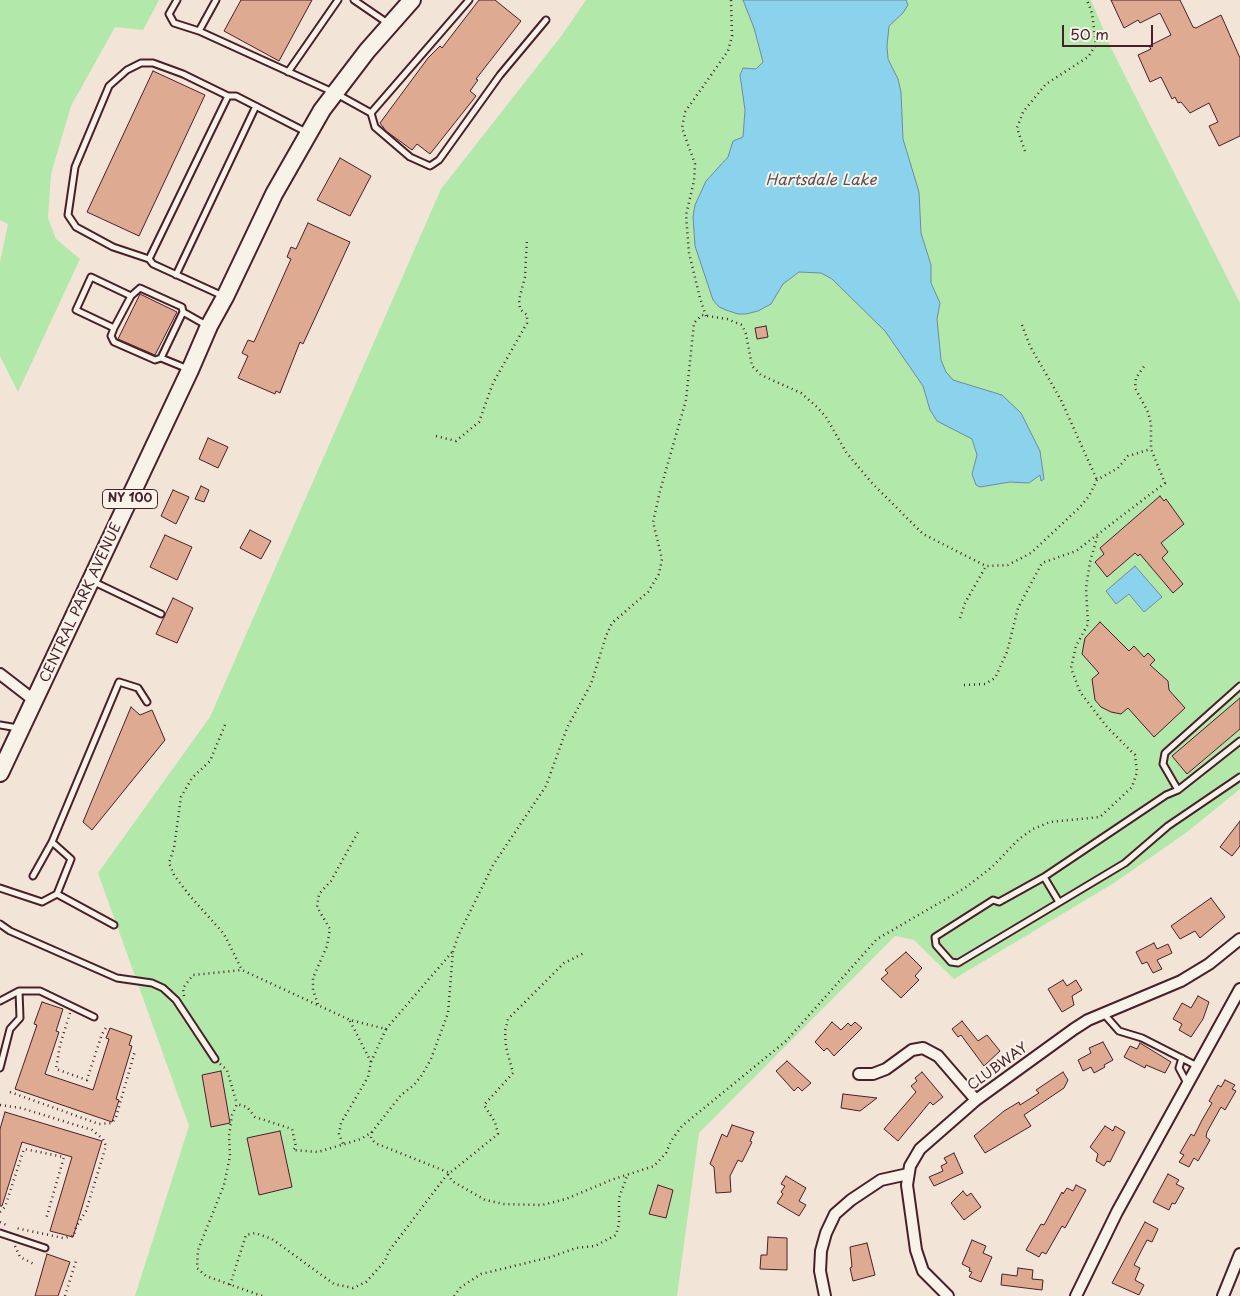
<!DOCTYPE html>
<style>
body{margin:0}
#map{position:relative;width:1240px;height:1296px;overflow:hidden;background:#f2e4d7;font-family:"Playpen Sans",sans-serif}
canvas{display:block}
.scale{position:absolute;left:1062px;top:25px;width:91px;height:22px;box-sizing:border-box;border:2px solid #4a1f2b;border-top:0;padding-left:6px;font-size:15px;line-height:18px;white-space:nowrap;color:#4a1f2b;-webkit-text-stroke:4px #f7f3e8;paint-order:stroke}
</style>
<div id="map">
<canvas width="1240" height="1296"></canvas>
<div class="scale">50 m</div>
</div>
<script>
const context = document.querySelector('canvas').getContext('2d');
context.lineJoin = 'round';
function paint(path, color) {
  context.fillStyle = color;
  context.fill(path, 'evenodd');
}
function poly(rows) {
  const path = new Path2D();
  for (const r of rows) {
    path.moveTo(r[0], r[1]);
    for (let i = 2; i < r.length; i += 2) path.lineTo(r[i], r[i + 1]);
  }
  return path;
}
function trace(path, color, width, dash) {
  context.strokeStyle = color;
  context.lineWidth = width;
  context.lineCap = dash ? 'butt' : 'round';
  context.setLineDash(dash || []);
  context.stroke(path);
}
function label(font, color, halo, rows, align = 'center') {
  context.font = font + ' "Playpen Sans",sans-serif';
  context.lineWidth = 4;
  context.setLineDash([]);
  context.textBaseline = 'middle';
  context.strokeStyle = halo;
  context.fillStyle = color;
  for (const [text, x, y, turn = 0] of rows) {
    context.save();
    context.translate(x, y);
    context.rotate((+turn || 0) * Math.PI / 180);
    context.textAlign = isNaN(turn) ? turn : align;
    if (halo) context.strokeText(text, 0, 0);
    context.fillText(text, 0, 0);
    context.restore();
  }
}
paint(poly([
 [0,0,159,0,143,30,115,27,71,106,51,174,48,218,56,239,80,259,18,392,0,356,0,262,8,224,0,220],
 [586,0,1091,0,1112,50,1240,303,1240,789,1187,832,1114,883,954,979,914,940,895,936,699,1133,677,1296,135,1296,189,1126,98,873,210,717,441,189,562,35]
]), '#b2e8aa');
const water = poly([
 [743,0,906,0,908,5,903,13,889,26,887,46,888,59,898,79,901,92,903,139,919,192,921,233,931,265,931,283,940,303,937,319,941,360,946,372,953,380,1002,395,1021,413,1040,451,1044,479,1041,481,1040,475,1029,483,1010,482,980,487,976,485,972,474,977,455,972,439,937,421,930,410,923,386,885,331,832,279,821,273,799,272,783,284,771,304,758,311,746,314,738,314,726,310,719,307,713,300,695,246,693,217,695,205,706,181,728,157,733,141,743,137,745,110,740,75,743,68,756,69,763,62,754,28,743,0],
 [1135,566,1162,597,1144,612,1129,594,1116,604,1106,591,1135,566]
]);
paint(water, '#8bd2ec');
trace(water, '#718a9f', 1);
const building = poly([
 [241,0,312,0,279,61,224,31,241,0],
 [479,0,495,0,521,21,476,79,478,80,470,91,476,96,430,154,417,144,412,150,386,131,380,123,428,58,440,46,442,48,479,0],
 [1111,0,1180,0,1193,27,1196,28,1221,15,1240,58,1240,136,1219,146,1209,126,1218,122,1209,103,1190,113,1181,102,1178,103,1175,97,1172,99,1161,77,1150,82,1138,55,1151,49,1149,46,1171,35,1160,13,1140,23,1138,20,1124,28,1111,0],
 [153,71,205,95,139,236,87,212,153,71],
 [340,158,371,176,350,216,317,200,340,158],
 [308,223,350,242,303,344,300,342,280,393,276,391,275,394,238,378,248,356,242,353,248,340,254,342,291,259,287,257,291,247,296,249,308,223],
 [140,294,177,312,155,355,118,339,140,294],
 [766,326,768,337,757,339,755,328,766,326],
 [208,438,228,447,218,468,199,459,208,438],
 [201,486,209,490,204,502,195,499,201,486],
 [173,490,189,497,176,524,161,516,173,490],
 [1160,496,1164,501,1166,499,1184,524,1161,543,1168,552,1162,558,1183,584,1173,593,1140,554,1138,556,1135,553,1107,577,1095,562,1104,554,1100,548,1160,496],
 [250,530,271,541,261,559,240,548,250,530],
 [165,535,192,547,177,580,150,567,165,535],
 [173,598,193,608,177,643,156,634,173,598],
 [1100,622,1129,651,1134,646,1144,657,1148,653,1155,660,1150,665,1168,681,1169,690,1185,708,1154,737,1128,708,1121,714,1111,712,1101,707,1095,700,1092,679,1099,673,1082,654,1085,638,1100,622],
 [1240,698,1240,729,1187,774,1172,756,1240,698],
 [131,707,140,715,152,710,165,740,92,830,83,822,131,707],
 [1240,821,1240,846,1232,856,1220,847,1240,821],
 [1211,898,1225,917,1200,938,1195,931,1180,939,1171,926,1211,898],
 [1154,943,1157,949,1168,944,1172,953,1157,960,1162,969,1153,973,1147,962,1142,964,1136,952,1154,943],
 [906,952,922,968,915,976,919,980,901,998,881,979,888,973,885,970,906,952],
 [1063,980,1067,986,1076,980,1082,990,1072,996,1074,1005,1062,1012,1048,989,1063,980],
 [1198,996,1209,1002,1203,1019,1191,1037,1179,1030,1182,1024,1173,1019,1182,1003,1191,1008,1198,996],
 [42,1002,63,1009,56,1031,59,1032,45,1074,93,1090,109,1039,106,1038,110,1028,132,1036,129,1045,132,1046,116,1099,119,1100,112,1122,15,1089,37,1025,34,1024,42,1002],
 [962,1021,978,1041,987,1035,1000,1051,984,1066,961,1035,958,1037,952,1029,962,1021],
 [832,1022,841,1030,848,1023,851,1026,855,1022,862,1028,834,1056,827,1048,824,1051,815,1042,832,1022],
 [1103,1042,1113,1060,1104,1065,1105,1067,1094,1073,1091,1067,1083,1071,1078,1060,1091,1053,1089,1048,1103,1042],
 [1140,1043,1171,1062,1165,1073,1146,1065,1145,1068,1124,1057,1130,1046,1137,1049,1140,1043],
 [787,1061,811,1083,802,1091,798,1087,794,1091,776,1071,787,1061],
 [221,1071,230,1123,211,1127,202,1075,221,1071],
 [922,1072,943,1097,933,1105,930,1102,898,1141,884,1129,916,1092,911,1086,917,1081,915,1078,922,1072],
 [1063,1072,1068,1080,1064,1088,1024,1115,1031,1126,985,1153,974,1136,1004,1111,1019,1102,1020,1105,1039,1093,1036,1090,1063,1072],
 [1225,1080,1235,1085,1232,1089,1236,1091,1225,1110,1221,1107,1207,1132,1206,1137,1210,1140,1198,1161,1194,1158,1189,1167,1179,1162,1184,1155,1180,1153,1191,1134,1194,1136,1202,1120,1212,1103,1209,1101,1218,1085,1221,1087,1225,1080],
 [843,1094,877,1098,860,1111,841,1108,843,1094],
 [5,1112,102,1141,73,1237,50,1231,72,1157,22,1142,2,1206,0,1206,0,1129,5,1112],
 [732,1125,754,1132,750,1141,752,1142,742,1162,738,1160,730,1176,731,1192,716,1193,714,1167,710,1164,722,1134,727,1137,732,1125],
 [1105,1126,1113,1131,1115,1126,1125,1132,1110,1162,1107,1161,1104,1166,1096,1161,1098,1154,1090,1147,1105,1126],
 [280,1131,292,1187,259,1195,247,1138,280,1131],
 [954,1153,963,1173,934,1186,929,1177,943,1171,941,1166,947,1163,944,1158,954,1153],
 [1168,1174,1179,1180,1176,1184,1184,1188,1175,1204,1172,1203,1169,1210,1153,1202,1168,1174],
 [786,1176,806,1188,799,1201,806,1205,799,1216,777,1203,783,1194,781,1192,785,1186,781,1184,786,1176],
 [658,1185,673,1190,666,1218,649,1214,658,1185],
 [1076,1185,1086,1190,1065,1228,1062,1226,1046,1254,1042,1252,1039,1257,1026,1250,1041,1224,1044,1225,1062,1192,1063,1194,1067,1188,1073,1191,1076,1185],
 [963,1191,967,1196,971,1193,981,1207,964,1220,951,1203,963,1191],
 [1145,1222,1158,1229,1152,1242,1147,1240,1134,1265,1140,1268,1135,1280,1144,1285,1139,1295,1112,1283,1145,1222],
 [768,1237,787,1238,787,1270,760,1269,761,1255,767,1255,768,1237],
 [972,1240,986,1246,983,1253,992,1257,981,1282,969,1277,972,1272,969,1271,970,1268,962,1264,972,1240],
 [867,1243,875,1275,853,1281,850,1268,852,1267,850,1247,867,1243],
 [47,1254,70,1262,58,1296,35,1296,47,1254],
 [1018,1268,1033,1270,1032,1279,1043,1280,1042,1290,1001,1285,1002,1274,1017,1276,1018,1268]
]);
paint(building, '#dfaa92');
trace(building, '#4a1f2b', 1);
const service = poly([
 [177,0,169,14,174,23,199,31],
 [216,0,199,31,335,93,371,113,469,0],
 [354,0,389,24],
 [288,72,338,0],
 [371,113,375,127,410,157,430,166,439,160,500,75,546,20],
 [149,259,113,247,76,227,68,215,75,167,109,86,127,70,141,63,153,63,183,74,228,96],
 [176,275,256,106],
 [223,296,153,264,149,259,228,96,236,96,306,132],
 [114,328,76,310,91,277,131,296],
 [161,358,183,312],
 [188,369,161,358,155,360,114,342,111,336,114,328,131,296,140,288,182,307,183,312,206,325],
 [92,581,161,614],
 [0,725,18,728],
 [1240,741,1178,790,1166,795,1044,877,999,902,993,900,935,937,936,945,951,962,958,963,1125,863,1168,826,1240,777],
 [1178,790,1163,764,1165,753,1240,686],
 [33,876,52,842,119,682,138,688,147,702],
 [1044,877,1059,902],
 [0,888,42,902,57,894,71,859,52,842],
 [57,894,114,925],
 [0,924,10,931,117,978,152,983,163,988,176,1000,215,1059],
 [0,1001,19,991,40,991,94,1017],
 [1104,1014,1119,1031,1142,1038,1197,1066],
 [1182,1058,1179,1068,1187,1083],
 [0,1068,10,1029,20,1018,19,991],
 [0,1233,45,1248]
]);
const minor = poly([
 [0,674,35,701],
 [859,1074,873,1074,886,1069,912,1050,923,1048,938,1056,976,1100],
 [825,1296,820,1271,821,1251,826,1233,835,1214,851,1200,881,1180,908,1174],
 [948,1296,923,1271,916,1250,907,1185,910,1166,920,1149,976,1100,1074,1029,1088,1020,1181,981,1209,964,1240,939],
 [1076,1296,1117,1212,1240,989],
 [1223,1296,1240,1254]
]);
const primary = poly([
 [0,773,190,370,209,326,225,297,274,194,322,110,367,51,412,0]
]);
trace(service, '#4a1f2b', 9);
trace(minor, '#4a1f2b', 14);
trace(primary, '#4a1f2b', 20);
trace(poly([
 [1025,151,1017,128,1023,112,1046,84,1088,57,1096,45,1092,13,1087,0],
 [706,316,700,298,689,253,686,215,694,181,695,164,682,128,685,112,728,51,732,36,731,0],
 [1022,325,1030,346,1061,400,1097,480],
 [436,436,456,441,479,422,493,383,527,323,527,315,520,309,519,300,525,277,527,238],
 [960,618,965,603,986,566],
 [964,685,985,684,995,678,1007,652,1018,608,1042,563,1076,551,1165,483,1151,449,1151,424,1148,412,1135,388,1136,378,1145,365],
 [225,725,210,761,192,778,181,797,174,848,169,863,174,875,190,896,224,934,242,970,350,1020,386,1029,371,1062,368,1077,341,1123,339,1134,343,1144],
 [184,996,183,988,193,975,242,970],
 [318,1004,313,990,313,978,327,946,330,929,317,907,319,894,331,881,358,832],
 [70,1013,60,1045,56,1069,87,1080,102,1034,107,1026],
 [350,1021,371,1062],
 [386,1029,453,951],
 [220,1064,227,1070,237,1104],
 [10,1092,99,1124,112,1123,116,1117,135,1051],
 [0,1105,21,1108,92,1130,103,1139,106,1146,86,1211,76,1227,74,1236,63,1238,16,1228],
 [372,1132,371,1138,375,1143,450,1173],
 [448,1174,452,1181,485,1200,504,1204,542,1205,566,1199,611,1180,654,1166,666,1153,671,1141,682,1126,786,1041,877,939,965,888,992,867,1019,839,1033,829,1050,822,1100,817,1132,787,1137,772,1135,755,1107,727,1080,692,1071,668,1076,646,1088,624,1086,588,1090,562,1098,534],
 [0,1212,5,1207,24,1149,64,1157,46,1219],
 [0,1222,6,1225],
 [15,1246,20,1257,36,1265],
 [230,1285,246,1235,255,1233,272,1239,334,1284,353,1288,366,1282,385,1261,389,1251,446,1176,498,1134,495,1122,484,1105,513,1073,506,1047,505,1031,508,1019,564,963,584,953],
 [65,1296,76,1261],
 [262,1296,206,1276,197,1268,198,1250,224,1185,230,1156,229,1136,232,1115,237,1104,247,1107,255,1117,292,1129,296,1147,293,1150,318,1152,361,1139,372,1132,401,1095,414,1085,422,1075,431,1059,448,1013,453,951,459,934,493,865,546,786,567,728,591,684,606,636,612,623,648,592,659,574,662,559,653,522,660,491,686,400,694,323,702,315,727,319,742,325,746,334,752,366,761,375,801,393,817,407,826,417,846,452,871,482,923,534,986,566,1008,565,1031,553,1080,507,1089,496,1097,480,1118,468,1128,456,1151,449],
 [454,1296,461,1287,481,1274,551,1257,576,1248,595,1246,616,1235,619,1224,619,1198,627,1176]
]), '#4a1f2b', 2.5, [1, 4]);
trace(service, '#f7f3e8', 5);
trace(minor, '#f7f3e8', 10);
trace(primary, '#f7f3e8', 16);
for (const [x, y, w] of [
 [130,499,55]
]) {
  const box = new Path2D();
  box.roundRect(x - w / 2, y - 9.5, w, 19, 4);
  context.fillStyle = '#f7f3e8';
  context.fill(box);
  trace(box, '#4a1f2b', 1);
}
label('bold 12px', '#4a1f2b', null, [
 ["NY 100",130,499]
]);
label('14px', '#4a1f2b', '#f7f3e8', [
 ["CENTRAL PARK AVENUE",81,603,-65],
 ["CLUBWAY",998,1067,-36]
]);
label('italic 15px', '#5a4c5b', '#f7f3e8', [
 ["Hartsdale Lake",821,181]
]);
</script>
